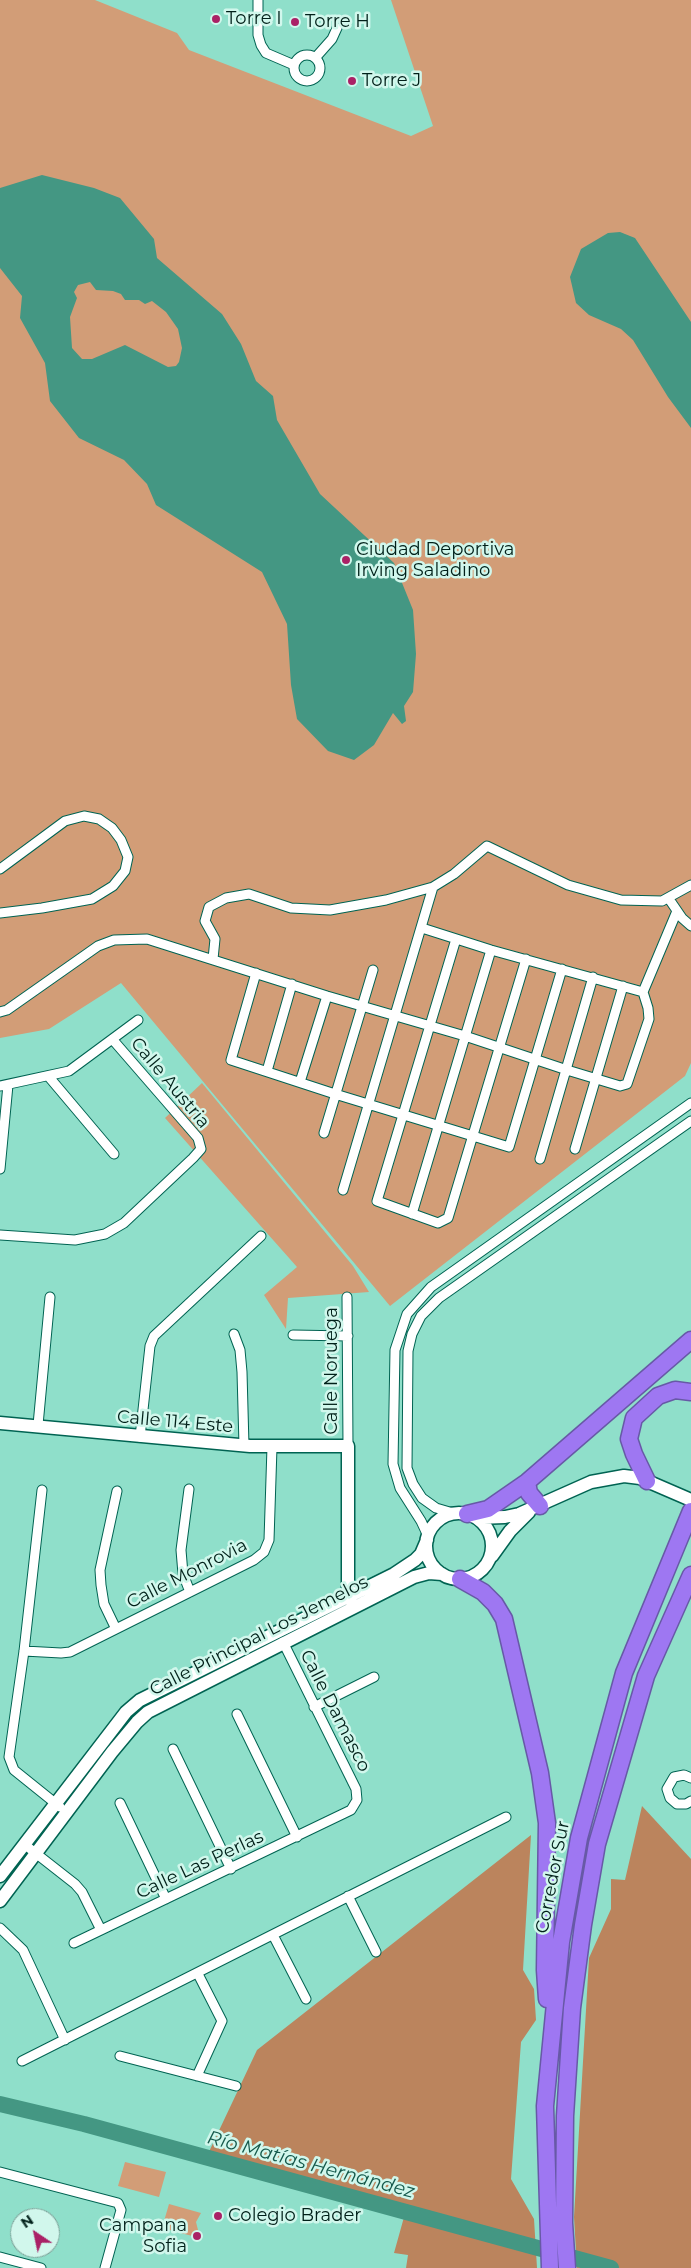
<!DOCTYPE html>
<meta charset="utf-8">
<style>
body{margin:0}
#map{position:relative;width:691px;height:2268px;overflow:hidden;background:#8fdfca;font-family:Montserrat,sans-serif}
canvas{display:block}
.north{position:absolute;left:10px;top:2208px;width:50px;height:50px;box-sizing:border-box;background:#d1f7ec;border:1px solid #7da198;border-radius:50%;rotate:326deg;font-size:14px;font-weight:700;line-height:20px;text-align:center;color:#002019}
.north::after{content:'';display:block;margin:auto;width:18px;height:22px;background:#aa2166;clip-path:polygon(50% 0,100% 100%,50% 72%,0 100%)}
</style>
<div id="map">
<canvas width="691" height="2268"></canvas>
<div class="north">N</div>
</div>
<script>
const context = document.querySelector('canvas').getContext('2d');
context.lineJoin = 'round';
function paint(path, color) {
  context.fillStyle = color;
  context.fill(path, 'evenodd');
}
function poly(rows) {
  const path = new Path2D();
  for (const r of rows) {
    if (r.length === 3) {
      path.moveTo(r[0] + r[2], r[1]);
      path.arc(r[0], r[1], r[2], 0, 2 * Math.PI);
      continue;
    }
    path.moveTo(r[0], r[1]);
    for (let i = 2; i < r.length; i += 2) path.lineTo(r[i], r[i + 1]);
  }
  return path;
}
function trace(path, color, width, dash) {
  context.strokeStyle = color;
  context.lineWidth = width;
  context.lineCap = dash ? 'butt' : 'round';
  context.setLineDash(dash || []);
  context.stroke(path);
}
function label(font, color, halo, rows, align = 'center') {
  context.font = font + ' Montserrat,sans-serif';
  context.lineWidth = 5;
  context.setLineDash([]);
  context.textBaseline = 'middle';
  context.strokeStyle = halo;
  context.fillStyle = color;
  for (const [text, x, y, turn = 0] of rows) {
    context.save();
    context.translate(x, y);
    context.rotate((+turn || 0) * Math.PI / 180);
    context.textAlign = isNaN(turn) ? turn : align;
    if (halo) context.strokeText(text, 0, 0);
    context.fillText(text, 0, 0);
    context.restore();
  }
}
paint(poly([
 [0,0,95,0,177,33,189,50,411,136,433,126,391,0,691,0,691,1063,685,1076,390,1306,121,983,49,1029,0,1038],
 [202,1083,353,1266,369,1292,288,1298,286,1329,264,1295,297,1267,165,1118],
 [125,2162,166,2172,159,2197,118,2186],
 [169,2204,201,2213,196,2222,198,2230,196,2237,162,2228]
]), '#d29d77');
paint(poly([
 [642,1806,691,1859,691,2268,577,2268,574,2217,589,1958,611,1909,611,1879,625,1880],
 [531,1835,523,1970,534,1989,536,2020,521,2042,511,2179,534,2219,537,2268,406,2268,408,2255,394,2253,406,2210,207,2156,257,2050]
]), '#bb845d');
paint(poly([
 [42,175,94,188,120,198,154,239,157,258,222,314,241,344,256,381,273,396,277,420,320,494,394,563,413,610,416,654,413,692,404,706,406,721,402,724,393,713,374,745,354,760,328,751,297,719,291,685,287,624,262,572,156,505,147,484,124,460,79,438,50,401,45,363,20,318,22,296,0,268,0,188],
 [90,282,96,290,113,291,121,294,125,300,139,300,145,304,152,301,166,312,178,329,182,348,179,362,176,366,168,367,125,345,92,359,82,359,72,348,70,317,77,298,74,292,78,285],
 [620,232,635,238,691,322,691,428,668,397,633,340,621,329,589,315,576,303,570,277,581,249,608,233]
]), '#449783');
trace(poly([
 [0,2104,84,2124,611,2268]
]), '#449783', 16);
const street = poly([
 [258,0,258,35,261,45,266,53,294,65],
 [307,68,13],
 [316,57,332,39,337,28],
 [0,869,65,821,84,816,99,819,112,828,121,840,128,857,125,871,113,886,92,899,42,908,0,913],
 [669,899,682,918,691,926],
 [456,939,377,1201,438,1223,448,1218,526,959],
 [213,959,215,939,205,921,209,907,226,898,249,894,291,908,330,910,386,900,433,887,454,874,487,846,568,885,621,900,662,901,691,885],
 [256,973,231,1060,335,1094,509,1147,562,969],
 [643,992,677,911],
 [0,1012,7,1010,98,946,114,940,147,939,327,996,465,1036,567,1070,620,1086,627,1084,649,1019,648,1008,643,992,491,950,422,928],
 [267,1071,292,984],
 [49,1077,114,1154],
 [300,1082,327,996],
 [0,1086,69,1071,138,1020],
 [324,1133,373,970],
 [575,1149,623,986],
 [540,1159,593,977],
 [0,1169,8,1085],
 [343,1190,433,887],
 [412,1214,491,950],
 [0,1235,75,1240,105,1234,124,1223,193,1158,201,1149,198,1138,113,1040],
 [347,1297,348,1446],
 [234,1334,240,1350,242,1372,244,1446],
 [293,1335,348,1336],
 [38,1425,50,1297],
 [140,1437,150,1346,154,1336,261,1236],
 [189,1489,181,1550,183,1574,190,1592],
 [42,1490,24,1651,9,1757,14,1770,60,1807],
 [453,1513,436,1508,422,1498,413,1484,407,1468,408,1351,412,1334,421,1316,439,1298,691,1121],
 [428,1536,421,1521,400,1488,393,1464,395,1350,407,1314,431,1287,691,1103],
 [116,1629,104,1604,101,1585,100,1570,117,1491],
 [24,1651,61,1653,70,1652,254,1560,264,1552,269,1540,272,1447],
 [314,1707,374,1677],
 [237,1714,297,1837],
 [173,1749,231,1869],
 [691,1778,684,1775,674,1777,667,1789,670,1798,677,1804,686,1804,691,1801],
 [120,1803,166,1899],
 [24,1844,75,1884,82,1892,101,1930],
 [348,1896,376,1952],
 [0,1928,23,1950,65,2040],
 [273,1935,306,1999],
 [74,1943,351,1810,357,1800,356,1789,283,1642],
 [120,2056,236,2086],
 [22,2061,506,1817],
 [197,2076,222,2021,198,1974],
 [0,2172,118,2203,121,2210,105,2268],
 [0,2257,41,2268]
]);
const secondary = poly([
 [0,1423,250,1446,348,1446,348,1596,351,1601],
 [459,1546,33],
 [477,1518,505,1517,519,1514,591,1482,624,1476,640,1478,691,1500],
 [492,1556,510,1531,529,1512],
 [0,1876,126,1712,140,1700,394,1574,415,1560,421,1554,427,1540],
 [0,1901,112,1752,137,1722,148,1712,414,1577,429,1573,442,1574]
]);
const highway = poly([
 [647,1481,634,1454,629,1439,634,1418,658,1396,675,1390,691,1392],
 [527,1482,529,1493,540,1506],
 [467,1514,488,1509,527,1482,691,1340],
 [460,1579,483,1592,495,1604,504,1619,540,1773,547,1823,545,1970,547,1999],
 [550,2268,545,2106,561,1942,579,1838,624,1673,691,1511],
 [567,2268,564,2223,565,2116,572,2008,583,1925,597,1844,646,1676,691,1575]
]);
trace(street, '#006352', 11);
trace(secondary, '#006352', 15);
trace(highway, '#6759a6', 19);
trace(street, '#fff', 9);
trace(secondary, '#fff', 12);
trace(highway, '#9e77f2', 16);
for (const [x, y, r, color] of [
 [216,19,5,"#aa2166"],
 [295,22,5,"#aa2166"],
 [352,81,5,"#aa2166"],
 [346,560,5,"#aa2166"],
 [218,2216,5,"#aa2166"],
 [197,2236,5,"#aa2166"]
]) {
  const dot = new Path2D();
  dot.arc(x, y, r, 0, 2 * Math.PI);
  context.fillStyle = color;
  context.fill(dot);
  trace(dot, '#d1f7ec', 2);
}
label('18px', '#002019', '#d1f7ec', [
 ["Torre I",226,19],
 ["Torre H",305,22],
 ["Torre J",362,81],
 ["Ciudad Deportiva",356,550],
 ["Irving Saladino",356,571],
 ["Colegio Brader",228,2216],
 ["Campana",187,2226,"right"],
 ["Sofia",187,2247,"right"]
], 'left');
label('18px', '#002019', '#d1f7ec', [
 ["Calle Austria",170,1083,50],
 ["Calle Noruega",332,1371,-90],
 ["Calle 114 Este",175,1422,5],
 ["Calle Monrovia",187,1574,-27],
 ["Calle Principal Los Jemelos",259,1636,-27],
 ["Calle Damasco",335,1711,63],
 ["Calle Las Perlas",200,1865,-25],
 ["Corredor Sur",553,1877,-79]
]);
label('italic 19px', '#15594b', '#d1f7ec', [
 ["Río Matías Hernández",311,2165,15]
]);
</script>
